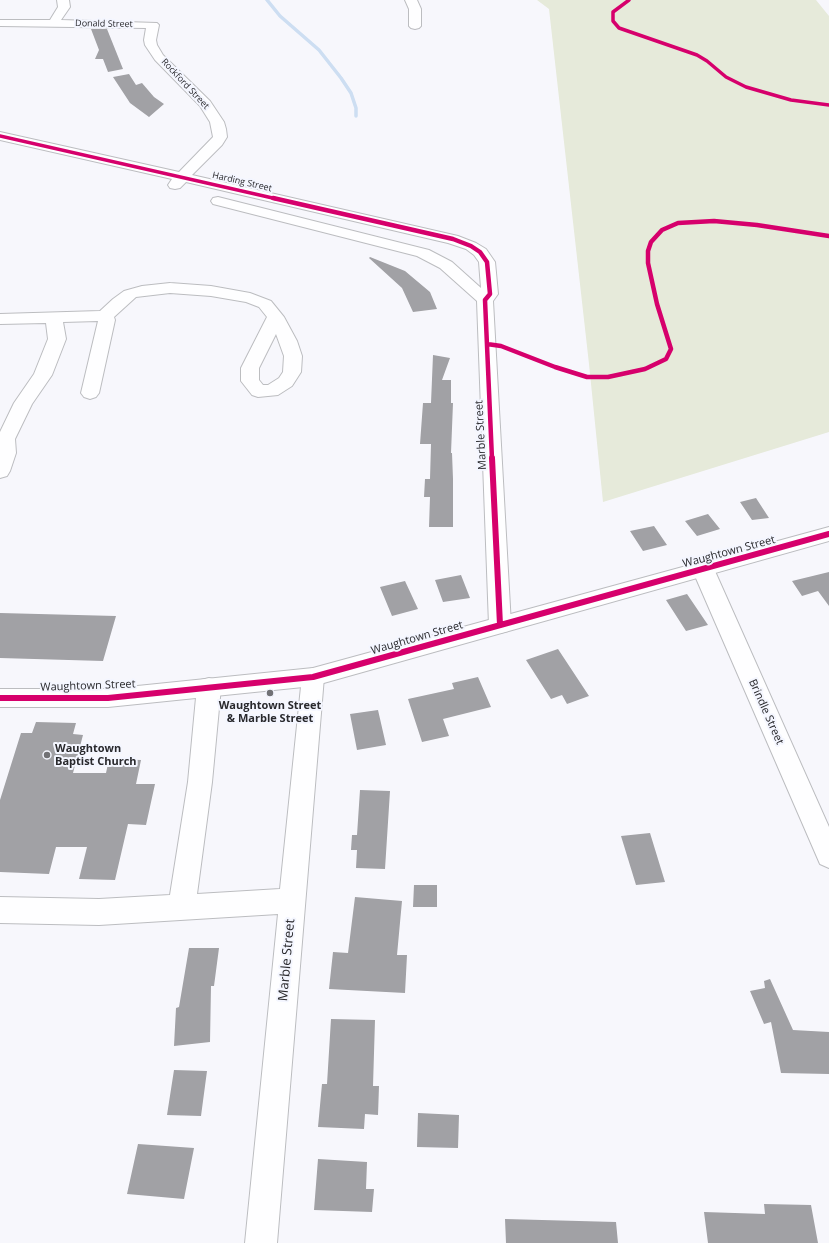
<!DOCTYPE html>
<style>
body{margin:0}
canvas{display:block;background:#f7f7fc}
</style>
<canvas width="829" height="1243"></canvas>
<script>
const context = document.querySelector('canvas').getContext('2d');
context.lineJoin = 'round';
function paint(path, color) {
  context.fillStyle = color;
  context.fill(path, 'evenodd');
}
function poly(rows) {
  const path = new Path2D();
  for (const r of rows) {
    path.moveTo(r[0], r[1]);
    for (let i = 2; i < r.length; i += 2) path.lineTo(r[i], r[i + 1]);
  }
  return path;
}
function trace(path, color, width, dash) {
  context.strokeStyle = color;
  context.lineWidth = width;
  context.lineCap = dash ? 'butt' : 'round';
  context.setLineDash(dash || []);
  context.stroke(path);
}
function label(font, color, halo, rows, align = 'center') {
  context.font = font + ' "Open Sans",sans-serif';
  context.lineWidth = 4;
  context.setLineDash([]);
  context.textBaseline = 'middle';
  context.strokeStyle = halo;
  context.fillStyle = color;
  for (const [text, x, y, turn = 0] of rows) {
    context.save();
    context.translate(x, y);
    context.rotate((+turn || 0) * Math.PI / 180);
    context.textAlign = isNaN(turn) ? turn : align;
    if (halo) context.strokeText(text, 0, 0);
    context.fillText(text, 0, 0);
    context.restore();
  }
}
paint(poly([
 [537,0,816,0,829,16,829,432,603,502,589,364,549,9]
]), '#e6eada');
trace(poly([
 [267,0,280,16,319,50,341,78,351,93,356,108,356,116]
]), '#cddef2', 3.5);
paint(poly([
 [91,29,107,29,123,69,108,72,103,59,95,59,99,50],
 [129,74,136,85,142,83,154,97,164,104,149,117,130,103,113,77],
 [370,257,405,271,430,292,437,309,413,312,402,288,369,258],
 [433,355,450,358,442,380,451,380,451,403,453,403,451,453,452,453,453,479,453,527,429,527,430,497,424,497,425,479,430,479,431,444,420,444,423,403,431,403],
 [756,498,769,518,752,520,740,502],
 [708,514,720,529,697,536,685,521],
 [654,526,667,545,643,551,630,531],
 [829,572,829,606,818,591,802,596,792,581],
 [461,575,470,598,443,602,435,580],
 [405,581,418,609,392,616,380,587],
 [687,594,708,625,686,631,666,600],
 [0,613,116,616,103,661,0,658],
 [558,649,589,696,567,704,562,695,551,699,526,660],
 [478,677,491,707,443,719,449,736,422,742,408,699,454,689,452,683],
 [378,710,386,745,357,750,350,714],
 [36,722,76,723,73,734,83,735,73,773,106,773,109,759,141,760,136,784,155,784,146,825,128,824,115,880,79,879,87,847,56,847,49,874,0,872,0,800,21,733,32,733],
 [360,790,390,791,385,869,356,868,357,850,351,850,352,835,357,835],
 [650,833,665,882,636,885,621,836],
 [414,885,437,885,437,907,413,907],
 [355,897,402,901,397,955,407,955,405,993,329,989,333,952,348,953],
 [189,948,219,948,214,986,211,986,210,1042,174,1046,176,1008,179,1007],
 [770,979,793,1030,829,1032,829,1074,781,1073,771,1022,764,1024,750,991,765,988,764,981],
 [331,1019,375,1020,373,1086,379,1086,378,1115,365,1114,364,1129,318,1127,322,1084,327,1084],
 [174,1070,207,1071,201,1116,167,1115],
 [418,1113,459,1115,458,1148,417,1147],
 [138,1144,194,1148,184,1199,127,1194],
 [318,1159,367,1162,366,1189,374,1189,372,1212,314,1210],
 [764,1204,811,1205,818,1243,708,1243,704,1212,765,1214],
 [505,1219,616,1222,618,1243,506,1243]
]), '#a1a1a5');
const minor = poly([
 [57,0,69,0,70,7,61,20,157,23,159,25,156,40,157,45,163,55,210,101,224,122,226,129,227,137,222,145,192,175,458,236,476,243,486,249,495,262,498,294,493,301,511,625,508,631,500,633,492,631,489,625,477,301,440,268,417,256,213,204,211,201,213,198,218,197,429,250,452,262,481,288,479,262,474,255,466,249,448,243,186,182,180,188,175,189,170,188,168,185,172,179,0,140,0,132,179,172,213,137,210,122,200,106,155,60,145,45,144,40,146,28,0,26,0,20,50,20,58,7,57,0],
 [405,0,417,0,421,9,421,26,419,28,415,29,411,28,409,26,409,9,405,0],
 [170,283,211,286,250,293,271,301,284,317,297,341,302,356,301,372,292,386,278,395,258,397,252,395,241,381,241,368,267,317,259,307,246,302,211,296,170,293,136,297,114,317,115,320,99,393,96,397,90,399,84,397,81,393,98,321,63,322,66,339,52,375,32,404,15,439,16,453,10,471,7,476,0,478,0,432,14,403,34,374,48,339,46,323,0,324,0,314,100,311,113,299,124,291,142,286,170,283],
 [276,334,284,356,283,372,279,378,268,385,263,385,259,380,259,368,276,334],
 [703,561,710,564,714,569,829,827,829,868,820,864,692,569,696,564,703,561],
 [313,668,321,671,324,677,277,1243,245,1243,278,914,99,925,0,923,0,897,99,899,170,895,188,782,197,687,201,680,209,678,217,680,221,687,212,782,197,894,280,889,302,677,305,671,313,668]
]);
const major = poly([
 [829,527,829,541,313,686,108,707,0,707,0,689,108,689,313,668,829,527]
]);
trace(minor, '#bcbdc0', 2);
trace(major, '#bcbdc0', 2);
paint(minor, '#fefeff');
paint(major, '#fefeff');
trace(poly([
 [629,0,613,12,613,21,619,28,697,55,707,61,726,77,746,87,791,100,829,105],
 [0,136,277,199]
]), '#d6006c', 3.5);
trace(poly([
 [273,198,453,239,471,246,480,252,487,262,490,294,485,300,492,459],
 [487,344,501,346,555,367,587,377,608,377,645,369,666,359,671,349,657,304,648,263,648,251,651,242,662,230,678,223,714,221,757,225,829,236]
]), '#d6006c', 4.5);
trace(poly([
 [492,458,500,625],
 [0,698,108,698,313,677,829,534]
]), '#d6006c', 6);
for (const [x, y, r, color] of [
 [270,693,4,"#717175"],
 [47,755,4,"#717175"]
]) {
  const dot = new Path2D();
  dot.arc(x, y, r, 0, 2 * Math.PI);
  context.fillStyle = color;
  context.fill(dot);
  trace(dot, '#f4f6ff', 1.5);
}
label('9px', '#29292d', '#f4f6ff', [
 ["Donald Street",104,24,1],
 ["Rockford Street",185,84,47],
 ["Harding Street",242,182,13]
]);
label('11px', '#29292d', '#f4f6ff', [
 ["Marble Street",481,435,-93],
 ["Waughtown Street",729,552,-15],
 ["Waughtown Street",417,638,-16],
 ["Waughtown Street",88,686,-2],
 ["Brindle Street",766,712,66]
]);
label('bold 11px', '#29292d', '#f4f6ff', [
 ["Waughtown Street",270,706],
 ["& Marble Street",270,719],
 ["Waughtown",55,749,"left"],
 ["Baptist Church",55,762,"left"]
]);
label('13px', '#29292d', '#f4f6ff', [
 ["Marble Street",287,960,-85]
]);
</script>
